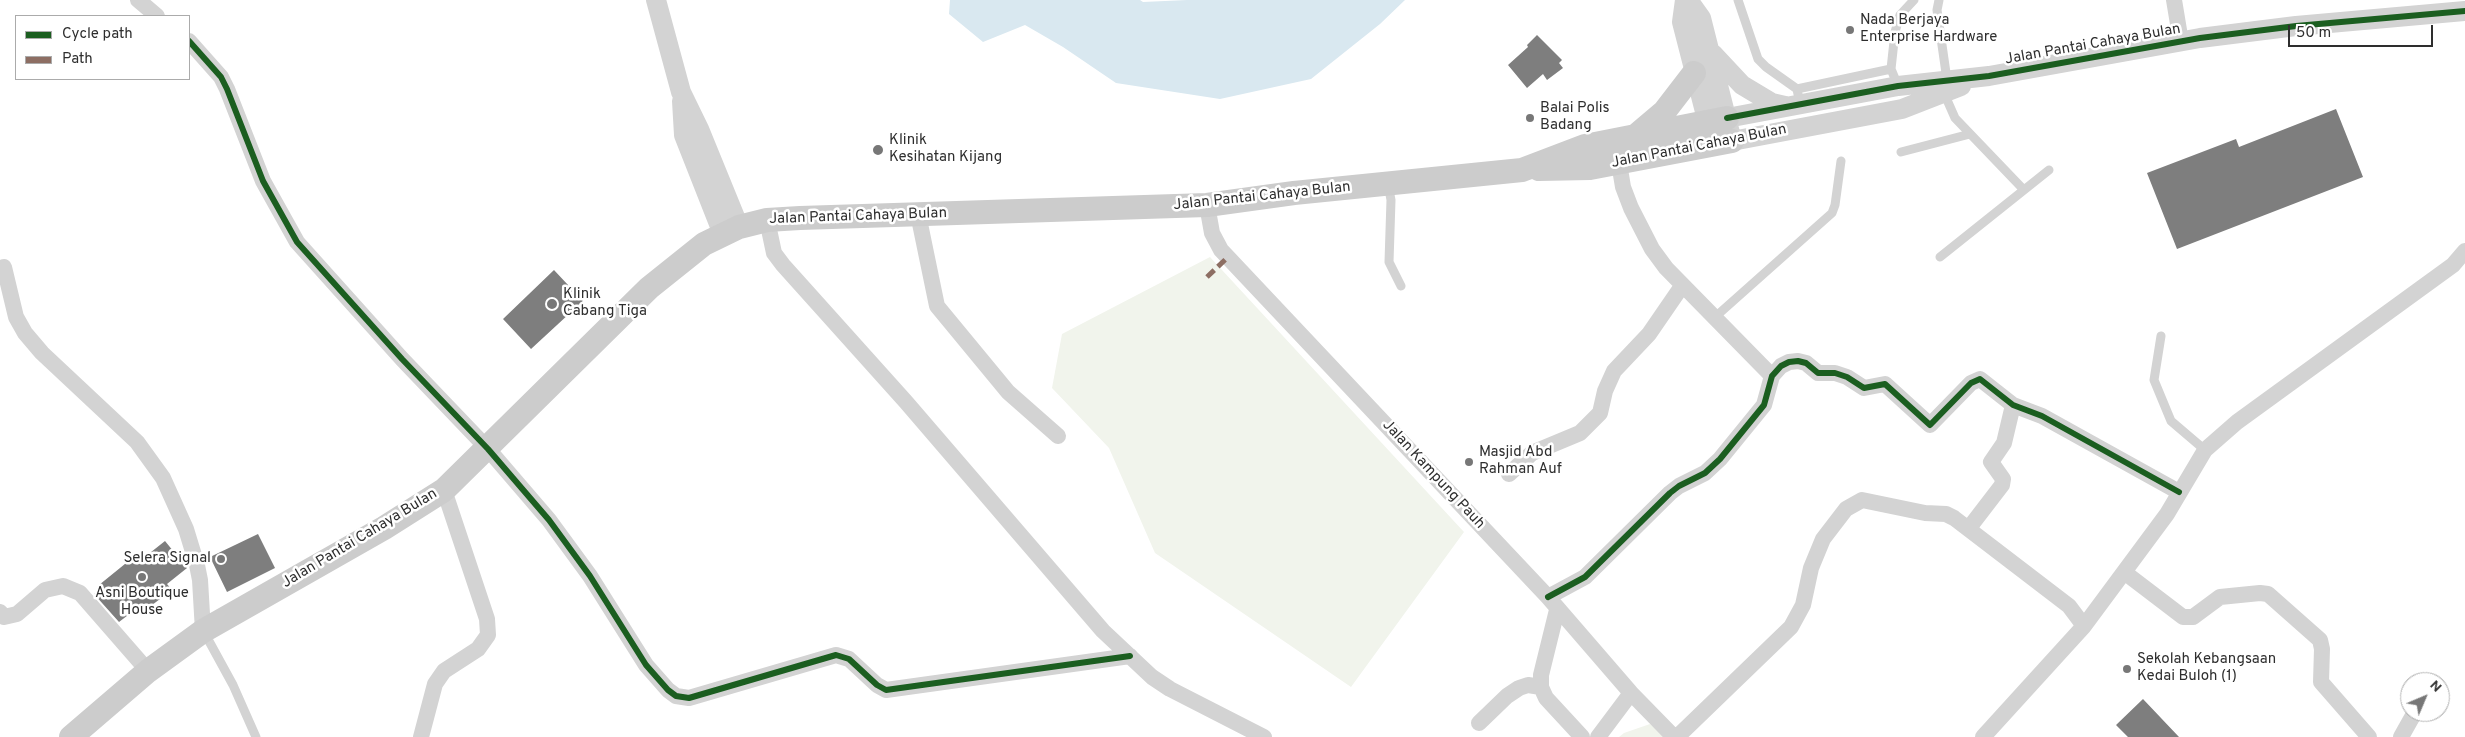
<!DOCTYPE html>
<style>
body{margin:0}
#map{position:relative;width:2465px;height:737px;overflow:hidden;background:#fff;font-family:Overpass,sans-serif}
canvas{display:block}
.legend{position:absolute;left:15px;top:15px;width:175px;height:65px;box-sizing:border-box;background:#fff;border:1px solid #ababab;margin:0;padding:6px 9px;list-style:none;font-size:15px;color:#2e2e2e}
.legend li{display:flex;align-items:center;gap:10px;height:25px}
.legend b{width:25px;border:1px solid #ababab}
.north{position:absolute;left:2400px;top:672px;width:50px;height:50px;box-sizing:border-box;background:#fff;border:1px solid #ababab;border-radius:50%;rotate:45deg;font-size:14px;font-weight:700;line-height:20px;text-align:center;color:#2e2e2e}
.north::after{content:'';display:block;margin:auto;width:18px;height:22px;background:#777;clip-path:polygon(50% 0,100% 100%,50% 72%,0 100%)}
.scale{position:absolute;left:2288px;top:25px;width:145px;height:22px;box-sizing:border-box;border:2px solid #2e2e2e;border-top:0;padding-left:6px;font-size:15px;line-height:18px;white-space:nowrap;color:#2e2e2e;-webkit-text-stroke:4px #fff;paint-order:stroke}
</style>
<div id="map">
<canvas width="2465" height="737"></canvas>
<ul class="legend">
<li><b style="height:6px;background:#1b5e20"></b>Cycle path</li>
<li><b style="height:6px;background:#8d6e63"></b>Path</li>
</ul>
<div class="north">N</div>
<div class="scale">50 m</div>
</div>
<script>
const context = document.querySelector('canvas').getContext('2d');
context.lineJoin = 'round';
function paint(path, color) {
  context.fillStyle = color;
  context.fill(path, 'evenodd');
}
function poly(rows) {
  const path = new Path2D();
  for (const r of rows) {
    path.moveTo(r[0], r[1]);
    for (let i = 2; i < r.length; i += 2) path.lineTo(r[i], r[i + 1]);
  }
  return path;
}
function trace(path, color, width, dash) {
  context.strokeStyle = color;
  context.lineWidth = width;
  context.lineCap = dash ? 'butt' : 'round';
  context.setLineDash(dash || []);
  context.stroke(path);
}
function label(font, color, halo, rows, align = 'center') {
  context.font = font + ' Overpass,sans-serif';
  context.lineWidth = 5;
  context.setLineDash([]);
  context.textBaseline = 'middle';
  context.strokeStyle = halo;
  context.fillStyle = color;
  for (const [text, x, y, turn = 0] of rows) {
    context.save();
    context.translate(x, y);
    context.rotate((+turn || 0) * Math.PI / 180);
    context.textAlign = isNaN(turn) ? turn : align;
    if (halo) context.strokeText(text, 0, 0);
    context.fillText(text, 0, 0);
    context.restore();
  }
}
paint(poly([
 [1210,257,1464,532,1351,687,1155,553,1109,448,1052,388,1062,334],
 [1650,724,1667,737,1619,737,1624,733]
]), '#f1f4ec');
paint(poly([
 [950,0,1140,0,1143,2,1187,0,1405,0,1380,24,1311,79,1220,99,1116,83,1063,47,1025,25,983,42,949,14]
]), '#d9e8f0');
paint(poly([
 [1537,35,1562,60,1559,63,1563,68,1547,80,1543,74,1527,88,1508,65,1528,47,1527,45],
 [2336,109,2363,177,2177,249,2147,173,2236,139,2239,147],
 [554,270,583,301,531,349,503,319],
 [258,534,275,568,227,592,210,557],
 [165,541,187,568,167,584,172,590,140,614,136,609,119,622,94,594,102,588,99,585,136,555,141,560],
 [2143,699,2179,737,2128,737,2116,725]
]), '#7e7e7e');
trace(poly([
 [1738,0,1758,59,1766,67,1797,89,1800,104],
 [1939,0,1937,10,1947,80],
 [1898,86,1891,69,1895,32,1900,15,1914,0],
 [1797,89,1891,69],
 [1944,93,1955,118,2024,190],
 [1901,152,1970,134],
 [1388,184,1391,200,1389,262,1401,286],
 [1940,257,2049,170],
 [1714,318,1832,213,1835,205,1841,161],
 [2161,336,2154,380,2171,421,2205,450],
 [204,632,233,685,256,737]
]), '#d3d3d3', 9);
trace(poly([
 [138,0,157,16],
 [2174,0,2181,42],
 [189,41,221,77,227,89,263,181,297,242,402,359,488,449,549,520,590,576,646,665,668,690,676,696,689,698,836,655,849,659,877,685,886,690,1130,656],
 [1619,163,1623,187,1631,208,1652,249,1666,268,1772,376],
 [1207,205,1212,233,1221,250,1548,597,1631,693,1674,737],
 [918,214,937,306,1008,392,1058,436],
 [767,220,774,253,783,265,906,402,1103,631,1152,677,1170,689,1264,737],
 [4,267,16,317,25,333,42,353,137,442,163,478,186,529,197,565,200,580,203,631],
 [1509,474,1532,453,1580,433,1600,413,1605,391,1614,371,1649,334,1682,286],
 [1969,528,2002,485,2003,479,1991,462,2004,443,2013,405],
 [2124,572,2183,617,2193,617,2220,597,2260,593,2268,594,2320,640,2322,649,2321,682,2369,737],
 [1548,597,1585,577,1670,493,1679,486,1705,473,1720,459,1764,405,1772,376,1781,366,1789,362,1798,361,1806,363,1818,373,1835,373,1847,377,1864,388,1885,384,1930,425,1971,383,1980,379,2013,405,2042,416,2179,492],
 [1557,610,1541,675,1541,687,1546,698,1582,737],
 [0,612,4,617,17,614,45,590,63,586,80,593,148,671],
 [1479,723,1507,696,1519,688,1528,685,1541,687],
 [421,737,435,684,444,671,478,649,488,635,487,619,444,490],
 [1598,737,1631,693],
 [1677,737,1791,627,1803,605,1811,568,1823,539,1846,509,1862,500,1925,513,1946,514,1954,518,2069,606,2084,626],
 [1983,737,2084,626,2167,514,2205,450,2237,422,2453,265,2465,251],
 [2401,737,2415,712]
]), '#d3d3d3', 16);
trace(poly([
 [656,0,681,92,699,129,739,227],
 [1685,0,1682,22,1711,135],
 [1688,0,1701,18,1732,141,1902,109,1961,86],
 [1713,54,1742,85,1772,103,1785,106],
 [682,101,684,135,723,234],
 [1727,118,1898,86,1989,76,2200,38,2296,26,2465,11]
]), '#d3d3d3', 20);
trace(poly([
 [1638,134,1664,112,1694,73],
 [1539,169,1590,168,1732,141],
 [71,737,148,671,203,631,384,528,444,490,649,288,704,244,739,227,767,220,800,218,1207,205,1294,193,1522,170,1585,146,1727,118]
]), '#ccc', 24);
trace(poly([
 [1207,277,1227,258]
]), '#8d6e63', 5, [10, 5]);
trace(poly([
 [189,41,221,77,227,89,263,181,297,242,402,359,488,449,549,520,590,576,646,665,668,690,676,696,689,698,836,655,849,659,877,685,886,690,1130,656],
 [1727,118,1898,86,1989,76,2200,38,2296,26,2465,11],
 [1548,597,1585,577,1670,493,1679,486,1705,473,1720,459,1764,405,1772,376,1781,366,1789,362,1798,361,1806,363,1818,373,1835,373,1847,377,1864,388,1885,384,1930,425,1971,383,1980,379,2013,405,2042,416,2179,492]
]), '#1b5e20', 6);
for (const [x, y, r, color] of [
 [1850,30,5,"#777"],
 [1530,118,5,"#777"],
 [878,150,6,"#777"],
 [552,304,6,"#777"],
 [1469,462,5,"#777"],
 [221,559,5,"#777"],
 [142,577,5,"#777"],
 [2127,669,5,"#777"]
]) {
  const dot = new Path2D();
  dot.arc(x, y, r, 0, 2 * Math.PI);
  context.fillStyle = color;
  context.fill(dot);
  trace(dot, '#fff', 2);
}
label('15px', '#2e2e2e', '#fff', [
 ["Nada Berjaya",1860,21],
 ["Enterprise Hardware",1860,38],
 ["Balai Polis",1540,109],
 ["Badang",1540,126],
 ["Klinik",889,141],
 ["Kesihatan Kijang",889,158],
 ["Klinik",563,295],
 ["Cabang Tiga",563,312],
 ["Masjid Abd",1479,453],
 ["Rahman Auf",1479,470],
 ["Selera Signal",211,559,"right"],
 ["Asni Boutique",142,594,"center"],
 ["House",142,611,"center"],
 ["Sekolah Kebangsaan",2137,660],
 ["Kedai Buloh (1)",2137,677]
], 'left');
label('15px', '#2e2e2e', '#fff', [
 ["Jalan Pantai Cahaya Bulan",2093,45,-10],
 ["Jalan Pantai Cahaya Bulan",1699,147,-11],
 ["Jalan Pantai Cahaya Bulan",1262,197,-6],
 ["Jalan Pantai Cahaya Bulan",858,217,-2],
 ["Jalan Kampung Pauh",1433,475,47],
 ["Jalan Pantai Cahaya Bulan",360,539,-31]
]);
</script>
